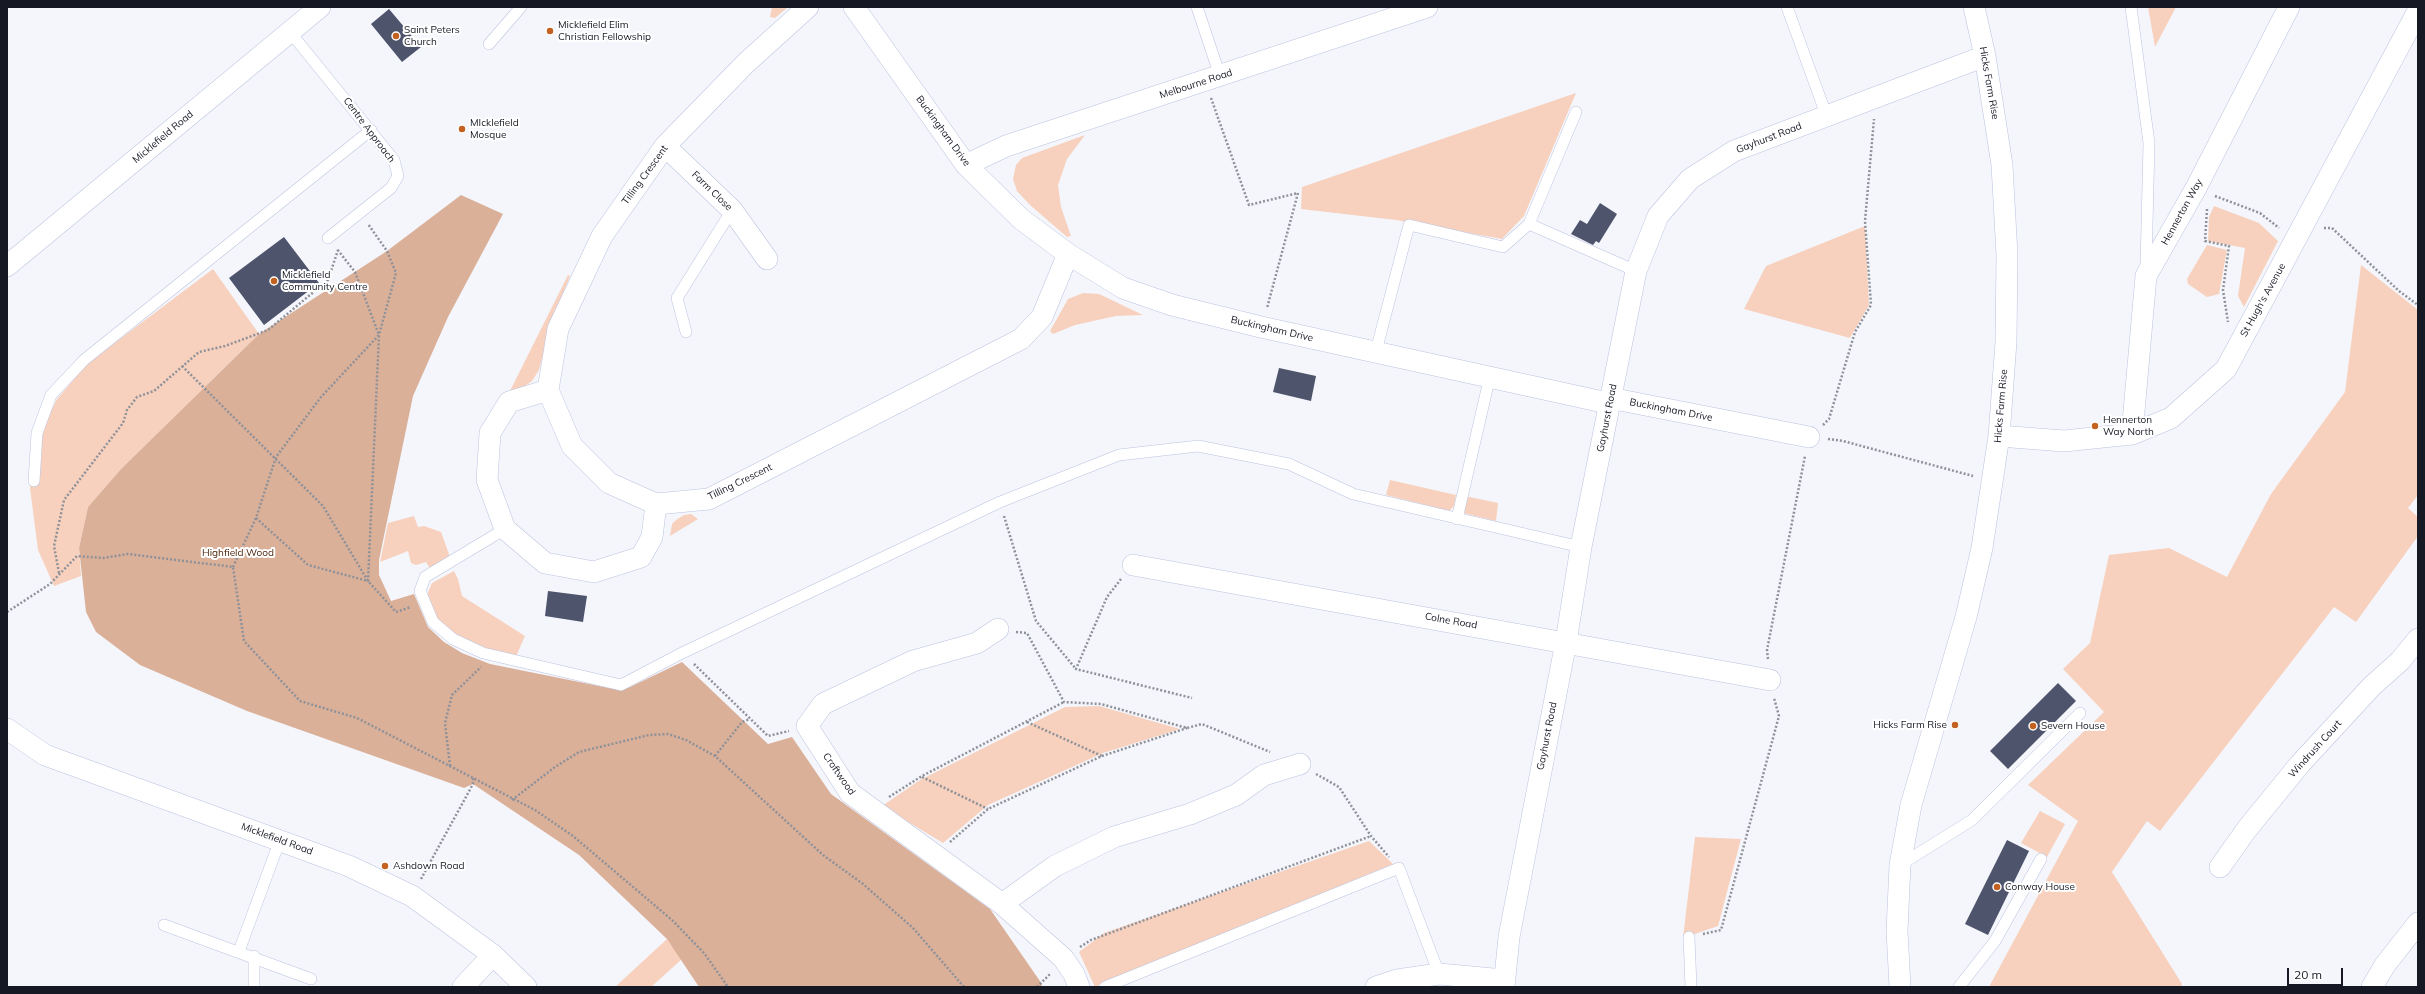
<!DOCTYPE html>
<style>
body{margin:0}
#map{position:relative;width:2425px;height:994px;overflow:hidden;background:#f4f6fc;font-family:Mulish,sans-serif}
canvas{display:block}
.frame{position:absolute;inset:0;border:8px solid #161823;pointer-events:none}
.scale{position:absolute;left:2287px;top:968px;width:56px;height:18px;box-sizing:border-box;border:2px solid #161823;border-top:0;padding-left:5px;font-size:12px;line-height:14px;white-space:nowrap;color:#161823;-webkit-text-stroke:3px #fff;paint-order:stroke}
</style>
<div id="map">
<canvas width="2425" height="994"></canvas>
<div class="frame"></div>
<div class="scale">20 m</div>
</div>
<script>
const context = document.querySelector('canvas').getContext('2d');
context.lineJoin = 'round';
function paint(path, color) {
  context.fillStyle = color;
  context.fill(path, 'evenodd');
}
function poly(rows) {
  const path = new Path2D();
  for (const r of rows) {
    path.moveTo(r[0], r[1]);
    for (let i = 2; i < r.length; i += 2) path.lineTo(r[i], r[i + 1]);
  }
  return path;
}
function trace(path, color, width, dash) {
  context.strokeStyle = color;
  context.lineWidth = width;
  context.lineCap = dash ? 'butt' : 'round';
  context.setLineDash(dash || []);
  context.stroke(path);
}
function label(font, color, halo, rows, align = 'center') {
  context.font = font + ' Mulish,sans-serif';
  context.lineWidth = 4;
  context.setLineDash([]);
  context.textBaseline = 'middle';
  context.strokeStyle = halo;
  context.fillStyle = color;
  for (const [text, x, y, turn = 0] of rows) {
    context.save();
    context.translate(x, y);
    context.rotate((+turn || 0) * Math.PI / 180);
    context.textAlign = isNaN(turn) ? turn : align;
    if (halo) context.strokeText(text, 0, 0);
    context.fillText(text, 0, 0);
    context.restore();
  }
}
paint(poly([
 [772,7,788,7,775,18,770,17],
 [2148,7,2176,7,2155,47],
 [1576,93,1524,216,1502,239,1396,220,1301,209,1302,187],
 [1085,135,1067,159,1058,185,1061,207,1071,236,1067,237,1030,205,1017,191,1013,179,1016,165,1022,158],
 [2214,206,2259,223,2278,241,2244,307,2238,296,2245,248,2208,241,2209,217],
 [1865,226,1869,305,1850,338,1744,309,1766,266],
 [2207,245,2227,250,2219,294,2207,297,2188,284,2187,279],
 [2361,265,2418,310,2418,495,2408,508,2418,517,2418,536,2356,622,2334,607,2160,831,2147,821,2112,872,2182,984,2181,987,1989,987,2078,821,2028,785,2104,712,2063,669,2090,643,2109,555,2169,548,2227,577,2271,494,2345,392],
 [213,269,259,334,121,469,88,507,79,548,81,576,54,586,38,550,30,488,40,433,57,399,88,363],
 [568,275,570,276,553,318,539,370,532,381,515,393,509,393],
 [1083,293,1099,294,1143,315,1116,316,1075,325,1053,334,1050,331,1068,299],
 [1390,480,1456,495,1454,506,1449,511,1386,495],
 [1465,496,1498,503,1496,521,1463,513],
 [691,514,698,519,670,536,672,524,676,520,684,515],
 [414,516,418,527,424,526,441,532,450,557,431,570,426,562,416,565,411,563,408,551,380,562,388,523],
 [454,571,458,579,462,596,525,636,514,661,478,650,441,625,428,599,428,592,432,583],
 [1099,706,1180,729,1103,753,988,805,943,843,882,806,920,780,1065,707],
 [2040,811,2065,824,2047,857,2021,843],
 [1695,837,1741,839,1718,926,1683,938],
 [1369,841,1393,864,1095,987,1079,952,1104,933],
 [667,939,682,959,651,987,615,987]
]), '#f7d1bd');
paint(poly([
 [461,195,503,214,448,317,413,396,379,560,379,575,391,601,414,594,428,627,444,642,462,653,490,664,614,689,628,688,682,662,768,744,792,737,831,794,990,909,1042,984,1041,987,699,987,667,939,579,855,473,784,464,788,247,711,140,665,96,632,86,612,79,548,88,507,121,469,259,334,387,251]
]), '#dbb099');
paint(poly([
 [389,9,421,47,402,62,371,24],
 [1600,203,1617,214,1599,243,1596,241,1593,245,1571,234,1580,220,1587,224],
 [284,237,319,283,264,325,229,278],
 [1279,368,1316,376,1311,401,1273,392],
 [548,591,587,596,583,622,545,616],
 [2058,683,2076,701,2008,769,1990,751],
 [2007,840,2029,851,1988,935,1965,924]
]), '#4d546c');
const service = poly([
 [1197,7,1220,76],
 [1787,7,1827,117],
 [2131,7,2149,143,2146,267],
 [290,32,394,160,398,176,391,188,328,238],
 [489,44,521,7],
 [1529,224,1636,271],
 [686,332,677,298,732,210],
 [1376,351,1409,225,1503,247,1529,224,1576,112],
 [34,481,37,433,51,395,84,360,371,130],
 [1457,519,1490,376],
 [505,529,425,577,420,591,433,622,453,639,483,653,621,685,682,653,1000,502,1119,455,1198,446,1289,464,1353,494,1581,547],
 [1900,865,1972,820,2080,713],
 [164,925,311,979],
 [1689,937,1691,987],
 [239,951,280,840],
 [254,956,254,987],
 [1105,987,1399,868,1439,974],
 [1959,987,1995,941,2041,859]
]);
const minor = poly([
 [808,7,746,63,665,146,602,236,558,329,548,390,572,446,609,483,656,504,709,499,1021,339,1042,317,1068,254],
 [854,7,966,165,1021,219,1068,254,1123,288,1172,305,1261,327,1603,402,1620,400,1809,437],
 [665,146,732,210,767,259],
 [966,165,1006,146,1427,7],
 [7,266,320,7],
 [548,390,509,402,490,433,487,480,505,529,545,563,594,572,641,557,652,537,656,504],
 [2132,434,2146,276,2196,188,2289,7],
 [1999,436,2064,441,2132,434,2171,418,2226,369,2418,11],
 [1133,565,1770,680],
 [998,629,977,643,913,661,823,704,807,726,850,793,1002,904,1063,958,1074,974,1079,987],
 [7,729,45,755,349,866,412,896,493,955,526,987],
 [2220,867,2247,829,2300,764,2372,686,2400,661,2418,639],
 [1002,904,1055,866,1114,837,1190,814,1236,795,1264,775,1300,764],
 [463,987,493,955],
 [1376,987,1397,980,1439,974,1504,980],
 [1504,987,1509,937,1566,642,1581,547,1636,271,1658,216,1690,179,1734,151,1985,56],
 [1900,987,1897,931,1900,865,1911,805,1966,617,1982,548,1999,436,2006,342,2007,255,2002,165,1985,56,1974,7],
 [2372,987,2385,965,2418,923]
]);
trace(service, '#bbc3df', 12);
trace(minor, '#bbc3df', 22);
trace(poly([
 [1211,98,1249,205,1298,193,1267,308],
 [2215,196,2260,213,2279,228],
 [2207,209,2205,241,2229,246,2223,290,2228,322],
 [2324,228,2332,228,2399,291,2418,305],
 [182,366,323,506,368,581,396,612,411,607],
 [1823,425,1829,419,1855,332,1871,305,1865,221,1874,119],
 [1828,439,1843,441,1973,476],
 [1004,516,1036,621,1076,669],
 [256,518,308,565,368,581,379,335,355,272,337,249],
 [233,567,256,518,276,457,321,397,379,335,396,273,387,251,368,224],
 [59,573,54,546,64,500,123,423,127,410,137,397,154,391,199,352,225,346,268,330,328,280,338,250],
 [1121,579,1107,597,1076,669,1192,698],
 [7,612,50,584,77,556,103,558,128,554,233,567,244,641,300,701,357,718,535,810,573,836,672,920,704,953,728,987],
 [1016,632,1027,633,1064,702,1101,704,1187,728,1202,724,1270,752],
 [1768,659,1767,650,1805,456],
 [694,664,768,736,789,731],
 [1027,722,1102,756],
 [715,756,742,722,750,719],
 [450,766,445,723,452,695,481,667],
 [1316,774,1339,787,1371,836,1389,857],
 [922,777,988,809],
 [889,797,922,776,1064,702],
 [512,800,555,767,579,752,649,735,668,734,686,740,715,756,823,855,863,884,913,928,964,987],
 [950,842,988,809,1102,756,1187,728],
 [421,879,473,784,473,778],
 [1703,934,1721,930,1779,716,1774,698],
 [1080,947,1091,940,1371,836],
 [1037,987,1050,974]
]), '#8f9199', 2.5, [2, 2]);
trace(service, '#fff', 11);
trace(minor, '#fff', 21);
for (const [x, y, r, color] of [
 [550,31,4,"#c26120"],
 [396,36,4,"#c26120"],
 [462,129,4,"#c26120"],
 [274,281,4,"#c26120"],
 [2095,426,4,"#c26120"],
 [1955,725,4,"#c26120"],
 [2033,726,4,"#c26120"],
 [385,866,4,"#c26120"],
 [1997,887,4,"#c26120"]
]) {
  const dot = new Path2D();
  dot.arc(x, y, r, 0, 2 * Math.PI);
  context.fillStyle = color;
  context.fill(dot);
  trace(dot, '#fff', 1.5);
}
label('10px', '#161823', '#fff', [
 ["Micklefield Elim",558,25],
 ["Christian Fellowship",558,37],
 ["Saint Peters",404,30],
 ["Church",404,42],
 ["MIcklefield",470,123],
 ["Mosque",470,135],
 ["Micklefield",282,275],
 ["Community Centre",282,287],
 ["Hennerton",2103,420],
 ["Way North",2103,432],
 ["Hicks Farm Rise",1947,725,"right"],
 ["Severn House",2041,726],
 ["Ashdown Road",393,866],
 ["Conway House",2005,887]
], 'left');
label('10px', '#161823', '#fff', [
 ["Hicks Farm Rise",1989,83,80],
 ["Melbourne Road",1196,84,-18],
 ["Centre Approach",369,130,53],
 ["Buckingham Drive",943,131,54],
 ["Micklefield Road",163,137,-40],
 ["Gayhurst Road",1769,138,-21],
 ["Tilling Crescent",645,175,-54],
 ["Farm Close",712,191,44],
 ["Hennerton Way",2182,212,-61],
 ["St Hugh's Avenue",2263,300,-61],
 ["Buckingham Drive",1272,329,13],
 ["Hicks Farm Rise",2001,406,-85],
 ["Buckingham Drive",1671,410,11],
 ["Gayhurst Road",1607,418,-79],
 ["Tilling Crescent",740,482,-26],
 ["Colne Road",1451,621,10],
 ["Gayhurst Road",1547,736,-79],
 ["Windrush Court",2315,749,-48],
 ["Croftwood",839,774,55],
 ["Micklefield Road",277,839,20]
]);
label('10px', '#4d240a', '#fff', [
 ["Highfield Wood",238,553]
]);
</script>
